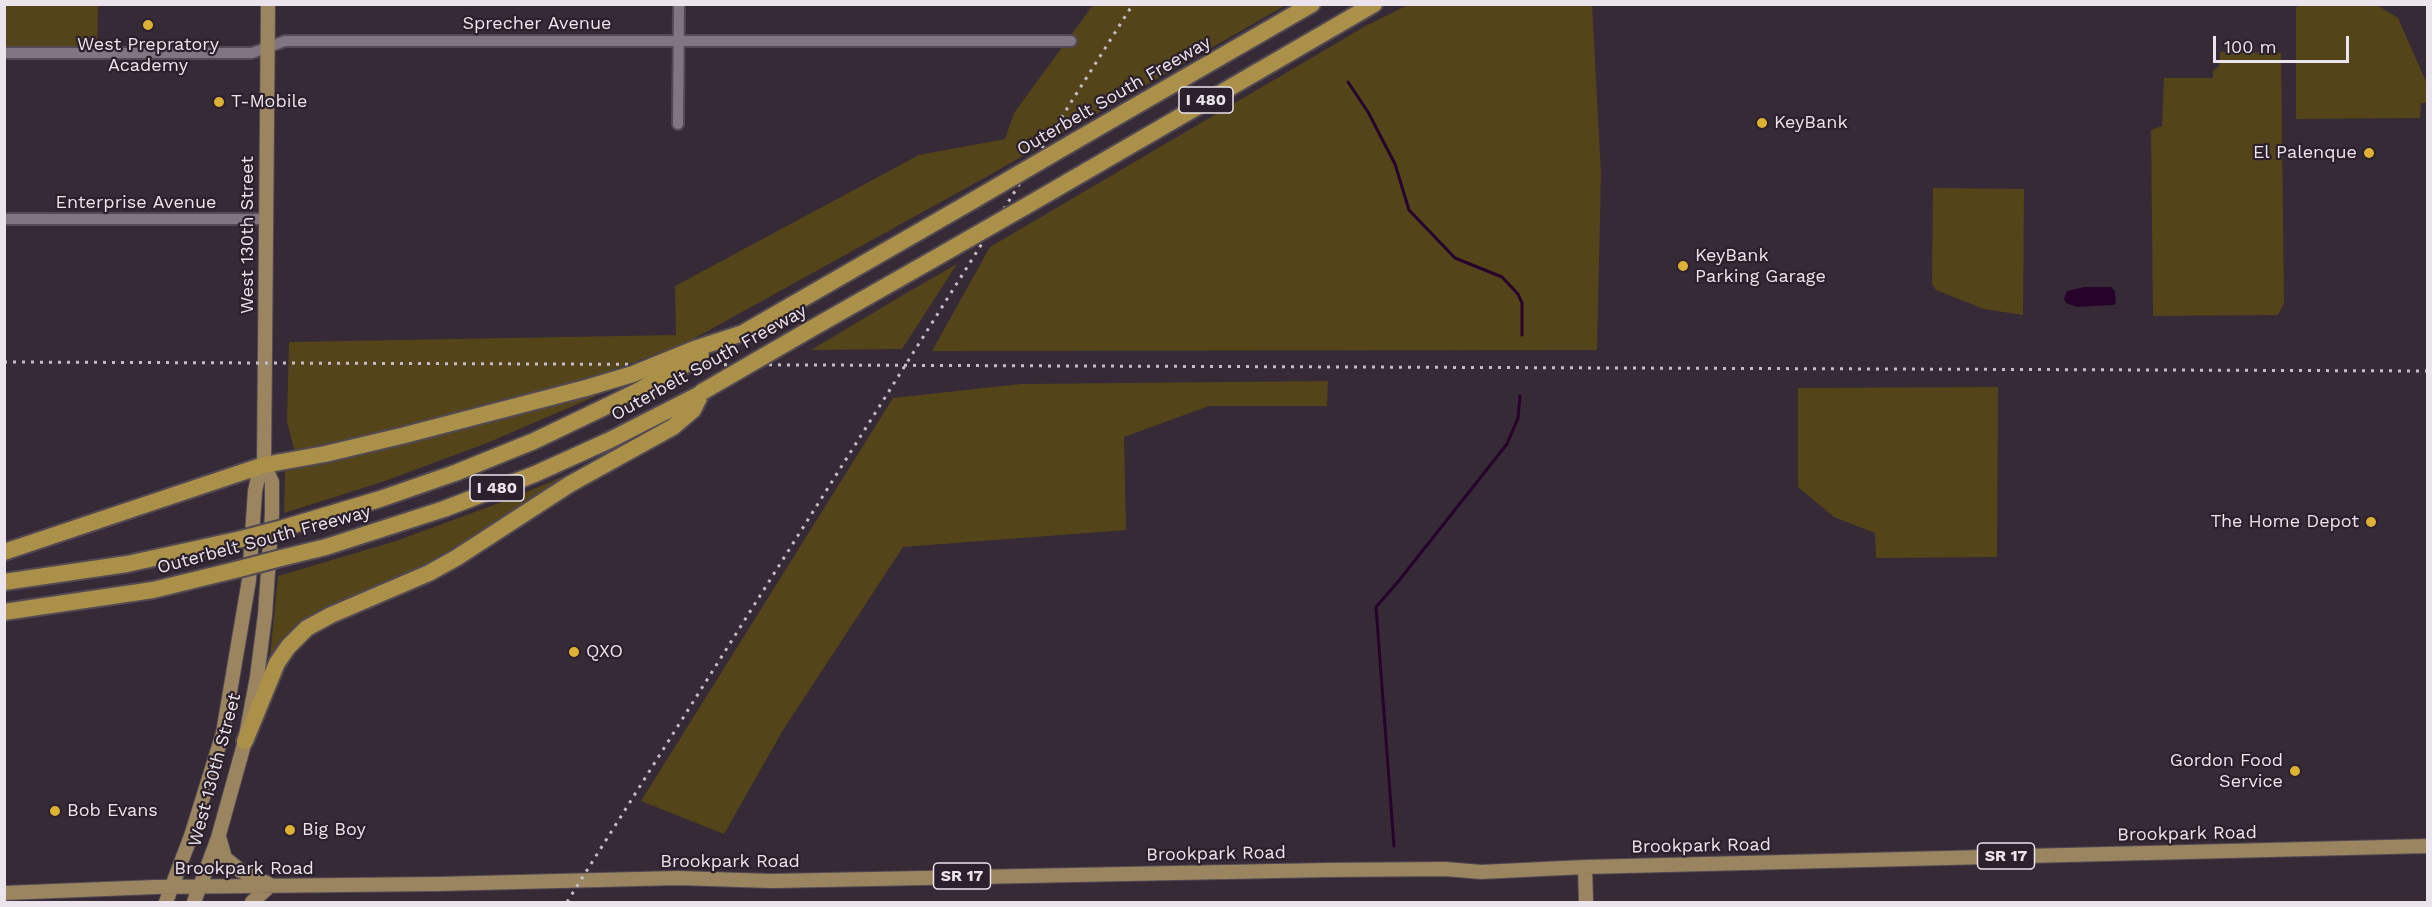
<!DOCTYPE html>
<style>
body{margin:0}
#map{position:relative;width:2432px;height:907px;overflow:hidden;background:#352a36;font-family:"Work Sans",sans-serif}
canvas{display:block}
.frame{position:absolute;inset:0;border:6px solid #ebe4ec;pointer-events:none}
.scale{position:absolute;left:2213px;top:36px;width:136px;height:27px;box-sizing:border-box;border:3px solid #ebe4ec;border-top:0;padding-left:8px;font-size:18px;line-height:21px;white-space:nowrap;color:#ebe4ec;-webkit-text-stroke:4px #2b202c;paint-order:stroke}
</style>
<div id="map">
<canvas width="2432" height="907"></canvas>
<div class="frame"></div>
<div class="scale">100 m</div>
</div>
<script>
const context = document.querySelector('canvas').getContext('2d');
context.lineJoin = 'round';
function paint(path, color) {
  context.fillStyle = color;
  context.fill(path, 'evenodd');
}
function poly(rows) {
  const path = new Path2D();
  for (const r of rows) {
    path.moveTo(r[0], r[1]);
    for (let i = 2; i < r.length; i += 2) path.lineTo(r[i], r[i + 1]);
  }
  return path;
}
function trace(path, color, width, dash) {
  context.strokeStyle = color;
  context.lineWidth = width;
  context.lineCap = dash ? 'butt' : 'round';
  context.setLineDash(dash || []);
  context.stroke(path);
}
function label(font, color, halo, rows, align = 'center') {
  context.font = font + ' "Work Sans",sans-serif';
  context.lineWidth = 4.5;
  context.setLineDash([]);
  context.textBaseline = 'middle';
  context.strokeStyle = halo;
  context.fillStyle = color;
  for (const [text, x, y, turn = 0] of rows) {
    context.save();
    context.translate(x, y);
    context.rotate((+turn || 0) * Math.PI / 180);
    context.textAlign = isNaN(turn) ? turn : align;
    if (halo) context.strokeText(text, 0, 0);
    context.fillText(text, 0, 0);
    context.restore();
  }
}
paint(poly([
 [1410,4,1592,5,1601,173,1597,350,932,351,990,247,1364,27],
 [2299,4,2377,5,2398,18,2427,84,2427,103,2421,103,2420,118,2296,119,2296,8],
 [4,5,98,5,97,46,5,46],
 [1093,5,1286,5,986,177,686,343,583,381,295,453,287,421,289,342,676,335,675,286,919,155,1005,139,1014,113],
 [2220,52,2281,53,2284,303,2278,315,2153,316,2151,130,2162,126,2164,78,2213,78,2213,71,2219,66],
 [1933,188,2024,189,2023,315,1984,309,1936,290,1932,284],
 [957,264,902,349,811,350,898,298],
 [1328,381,1327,406,1209,406,1124,437,1126,530,903,547,783,730,724,834,641,801,893,398,1021,384],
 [1998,387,1997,557,1876,558,1875,533,1834,517,1798,487,1798,388],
 [586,393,596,396,487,443,382,482,284,513,285,471],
 [562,477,564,482,454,553,322,614,269,667,278,576,396,541,510,499]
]), '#54441a');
paint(poly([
 [2084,287,2111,287,2115,291,2116,303,2113,305,2077,307,2066,303,2064,299,2067,291]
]), '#27032c');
trace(poly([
 [1348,82,1368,112,1395,164,1409,210,1455,258,1502,277,1518,294,1522,303,1522,335],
 [1394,846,1376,607,1397,583,1507,444,1518,418,1520,396]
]), '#27032c', 3);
const minor = poly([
 [4,53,252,53,285,41,1071,41],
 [678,124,679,4],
 [4,219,267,219]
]);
const major = poly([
 [219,837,225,858,241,871,267,883],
 [1585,867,1586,902],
 [4,893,156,887,438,884,678,878,772,881,1327,870,1445,869,1481,872,1585,867,2428,846],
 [166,902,191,836,223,733,249,580,255,491,259,473,264,465],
 [194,902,218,838,245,741,257,677,265,615,272,514,272,482,264,465,268,4],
 [252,902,271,885]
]);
const highway = poly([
 [1075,141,1312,4],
 [1040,198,1374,4],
 [809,330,932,260],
 [743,333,967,204],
 [283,528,380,499,455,473,534,441,636,392],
 [4,552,264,465,325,454,401,436,586,388],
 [281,558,326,547,444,509,535,474,610,440,702,393],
 [4,582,127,564,241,539],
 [4,612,153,590,239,569],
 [245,741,277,663,288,647,307,628,331,615,429,573,456,558,570,484,673,427,693,410,702,392]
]);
trace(minor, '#524953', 14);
trace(major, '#524953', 16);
trace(highway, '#524953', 20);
trace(minor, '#827583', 10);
trace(major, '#9b8560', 14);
trace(highway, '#ab9049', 16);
trace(poly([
 [4,362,2428,371],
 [567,902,1133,4]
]), '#c5bdc6', 3, [3, 6]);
const highwayBridge = poly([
 [967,204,1075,141],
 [932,260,1040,198],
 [586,388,633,374,697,348,743,333],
 [636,392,701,356],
 [702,392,809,330],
 [241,539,283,528],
 [239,569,281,558]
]);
trace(highwayBridge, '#524953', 20, []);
trace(highwayBridge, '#ab9049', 16);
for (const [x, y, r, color] of [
 [148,25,6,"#ddb133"],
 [219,102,6,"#ddb133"],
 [1762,123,6,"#ddb133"],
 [2369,153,6,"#ddb133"],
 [1683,266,6,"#ddb133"],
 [2371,522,6,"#ddb133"],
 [574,652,6,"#ddb133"],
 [2295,771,6,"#ddb133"],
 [55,811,6,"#ddb133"],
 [290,830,6,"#ddb133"]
]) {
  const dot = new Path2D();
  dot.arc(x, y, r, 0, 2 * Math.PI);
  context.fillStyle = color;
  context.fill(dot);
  trace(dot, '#2b202c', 2);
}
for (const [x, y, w] of [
 [1206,100,54],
 [497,488,54],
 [2006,856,57],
 [962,876,57]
]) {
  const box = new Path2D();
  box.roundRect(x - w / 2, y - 13, w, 26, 4.5);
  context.fillStyle = '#2b202c';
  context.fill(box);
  trace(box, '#ebe4ec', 1.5);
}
label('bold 16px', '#ebe4ec', null, [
 ["I 480",1206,100],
 ["I 480",497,488],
 ["SR 17",2006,856],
 ["SR 17",962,876]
]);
label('18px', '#ebe4ec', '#2b202c', [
 ["Sprecher Avenue",537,24],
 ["Outerbelt South Freeway",1114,96,-30],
 ["Enterprise Avenue",136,203],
 ["West 130th Street",248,235,-90],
 ["Outerbelt South Freeway",709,363,-29],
 ["Outerbelt South Freeway",264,540,-15],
 ["West 130th Street",215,770,-75],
 ["Brookpark Road",2187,834,-1],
 ["Brookpark Road",1701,846,-1],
 ["Brookpark Road",1216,854,-1],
 ["Brookpark Road",730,862],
 ["Brookpark Road",244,869]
]);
label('18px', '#ebe4ec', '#2b202c', [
 ["West Prepratory",148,45,"center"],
 ["Academy",148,66,"center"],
 ["T-Mobile",231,102],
 ["KeyBank",1774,123],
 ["El Palenque",2357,153,"right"],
 ["KeyBank",1695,256],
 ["Parking Garage",1695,277],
 ["The Home Depot",2359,522,"right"],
 ["QXO",586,652],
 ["Gordon Food",2283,761,"right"],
 ["Service",2283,782,"right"],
 ["Bob Evans",67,811],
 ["Big Boy",302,830]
], 'left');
</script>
